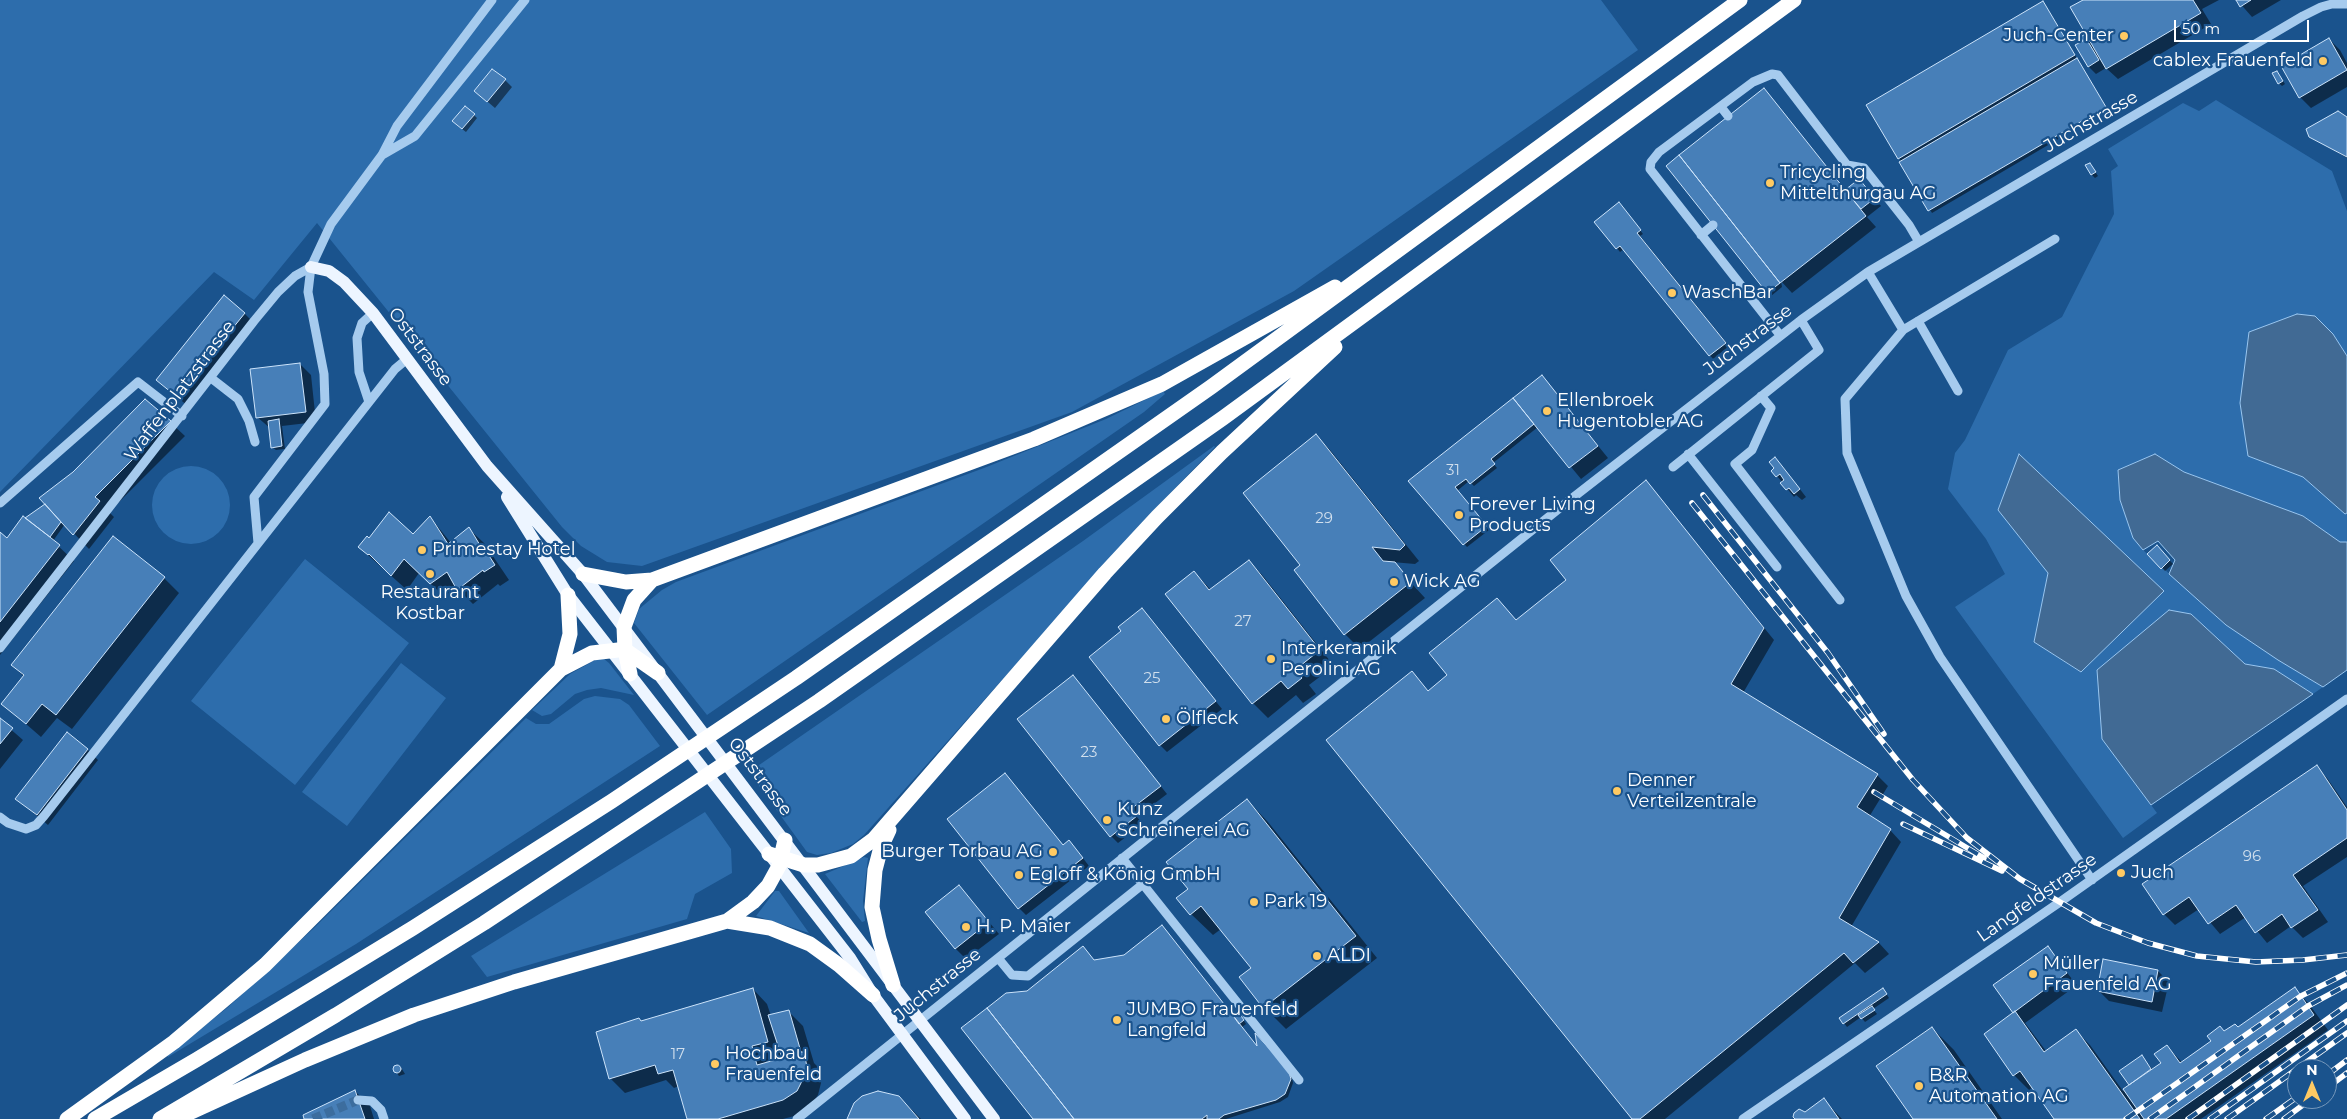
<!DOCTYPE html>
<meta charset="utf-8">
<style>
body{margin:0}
#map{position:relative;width:2347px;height:1119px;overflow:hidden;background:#1a538d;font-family:Montserrat,sans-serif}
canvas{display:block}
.north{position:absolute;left:2287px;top:1059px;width:50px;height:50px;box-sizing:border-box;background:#1a538d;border:1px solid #7698bb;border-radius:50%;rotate:0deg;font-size:14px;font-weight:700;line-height:20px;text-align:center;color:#fff}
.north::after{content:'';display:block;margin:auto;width:18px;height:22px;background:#ffca63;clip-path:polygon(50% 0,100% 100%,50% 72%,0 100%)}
.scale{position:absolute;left:2174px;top:20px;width:135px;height:22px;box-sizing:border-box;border:2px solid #fff;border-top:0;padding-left:6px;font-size:15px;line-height:18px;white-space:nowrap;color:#fff;-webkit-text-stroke:4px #1a538d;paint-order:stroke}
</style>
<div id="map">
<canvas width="2347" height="1119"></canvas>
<div class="north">N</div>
<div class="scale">50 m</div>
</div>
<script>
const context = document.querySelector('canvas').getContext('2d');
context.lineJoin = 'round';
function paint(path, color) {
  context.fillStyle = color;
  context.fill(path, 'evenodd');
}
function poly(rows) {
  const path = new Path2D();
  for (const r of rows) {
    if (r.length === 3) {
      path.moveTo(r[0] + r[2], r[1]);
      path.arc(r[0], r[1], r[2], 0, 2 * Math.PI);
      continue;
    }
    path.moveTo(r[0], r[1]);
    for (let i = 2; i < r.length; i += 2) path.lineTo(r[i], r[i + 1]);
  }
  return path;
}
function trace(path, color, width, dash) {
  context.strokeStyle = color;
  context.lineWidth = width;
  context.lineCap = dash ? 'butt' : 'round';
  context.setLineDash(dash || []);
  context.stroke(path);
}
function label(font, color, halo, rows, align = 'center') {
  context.font = font + ' Montserrat,sans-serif';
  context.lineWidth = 4.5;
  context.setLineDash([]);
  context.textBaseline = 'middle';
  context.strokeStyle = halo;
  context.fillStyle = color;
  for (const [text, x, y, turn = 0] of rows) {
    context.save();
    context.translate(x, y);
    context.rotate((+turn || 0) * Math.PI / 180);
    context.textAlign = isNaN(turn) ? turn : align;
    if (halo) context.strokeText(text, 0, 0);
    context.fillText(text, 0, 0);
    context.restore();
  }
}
paint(poly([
 [0,0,1601,0,1638,50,1294,291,1072,412,642,566,607,562,581,546,562,527,317,223,254,300,214,272,0,492],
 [2216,100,2332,171,2347,211,2347,356,2333,334,2248,456,2303,477,2345,514,2347,513,2347,542,2340,542,2303,516,2184,472,2155,454,2118,470,2120,500,2133,538,2143,550,2226,625,2323,687,2313,694,2274,669,2245,664,2191,614,2102,739,2157,813,2123,838,1955,607,2005,574,1986,539,1948,489,1955,453,1965,440,2008,350,2062,317,2114,214,2111,171,2118,166,2108,149,2183,103,2199,111],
 [2048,573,2080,672,2034,642],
 [1163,391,1165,394,1144,412,707,715,634,623,639,609,662,590,676,582,984,468,1106,419],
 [1214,446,1215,447,1147,517,864,835,853,844,831,853,817,855,807,852,749,772,1083,541],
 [191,505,39],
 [305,559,409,643,295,785,191,701],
 [597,659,604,659,609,663,634,695,601,688,587,690,575,694,551,714,542,716,532,710,570,674],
 [401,663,446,698,347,826,302,792],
 [595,696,620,699,629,705,660,746,356,944,168,1057,167,1055,227,1008,313,929,526,718,536,724,549,724,584,699],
 [705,812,731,849,732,873,695,894,687,919,487,977,471,956],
 [864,857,868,858,863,901,865,921,862,922,825,874],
 [775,891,779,891,809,933,756,916]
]), '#2d6dac');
const water = poly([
 [2297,314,2315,316,2333,334,2347,356,2347,513,2345,514,2303,477,2248,456,2240,403,2249,332,2297,314],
 [2019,454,2164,591,2081,672,2034,642,2048,573,1998,510,2019,454],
 [2155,454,2184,472,2303,516,2340,542,2347,542,2347,670,2323,687,2278,660,2226,625,2169,574,2175,560,2158,541,2143,550,2133,538,2120,500,2118,470,2155,454],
 [2169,610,2191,614,2245,664,2274,669,2313,694,2151,805,2102,739,2097,670,2169,610]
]);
paint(water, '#416a94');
trace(water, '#99c6f0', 1);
paint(poly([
 [2086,0,2219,0,2202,9,2211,24,2118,79,2106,68,2096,74,2089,67,2077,46,2084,42,2084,36,2092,44],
 [2237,0,2281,0,2252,17],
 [2043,2,2108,110,1932,213,1899,158],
 [2329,39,2340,50,2347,63,2347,87,2311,108,2300,97],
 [2277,72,2285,84,2282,86,2279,83],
 [505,80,512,87,495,108,475,91],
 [1764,90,1847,191,1859,181,1881,206,1867,217,1876,227,1792,293,1781,281,1782,287,1771,296,1668,166],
 [474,115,477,118,466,132,457,125],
 [2347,119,2347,158,2310,136],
 [2090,164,2098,176,2095,178,2092,175],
 [1622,207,1643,234,1640,236,1729,346,1713,359,1624,249,1620,252,1596,222],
 [244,313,255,324,189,407,157,380],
 [300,364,311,375,316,422,282,426,285,449,276,450,272,447,270,428,257,417],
 [1542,377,1608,458,1581,479,1538,427,1493,463,1497,468,1474,486,1469,481,1457,491,1489,530,1467,547,1410,482],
 [170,422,185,436,109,512,114,517,89,549,65,524,53,541,74,561,0,655,0,534,7,539],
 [1316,435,1330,450,1419,561,1415,564,1392,562,1425,598,1360,649,1345,634,1295,571,1302,565],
 [1782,466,1806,497,1802,500,1796,495,1794,497,1773,471],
 [1646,482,1774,640,1743,693,1877,775,1888,786,1869,817,1890,830,1901,842,1851,927,1879,943,1889,954,1865,973,1855,963,1665,1119,1634,1119,1412,673,1429,692,1449,676,1497,599,1517,621,1568,580],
 [430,517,451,543,469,529,484,543,509,580,500,586,498,584,473,604,458,589,446,598,419,573,407,590,359,547,383,524,413,536],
 [113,538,164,578,179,593,72,729,57,718,41,737,3,704,24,677,13,665],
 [2157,547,2173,564,2165,571,2149,554],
 [1249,561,1263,576,1334,666,1309,685,1316,694,1303,703,1296,695,1268,718,1253,703,1194,572,1211,590],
 [1142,610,1222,709,1167,752,1160,745,1123,632],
 [1073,676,1167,794,1137,817,1143,824,1118,843,1111,836],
 [0,720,23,740,0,769],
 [87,749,98,760,48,825,17,799],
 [2316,767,2327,778,2347,807,2347,857,2303,886,2328,922,2303,938,2291,926,2267,943,2246,917,2220,934,2199,909,2175,925,2164,914,2144,885],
 [1005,775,1063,846,1076,849,1089,866,1026,915,1019,908],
 [1247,800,1268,822,1377,958,1286,1029,1264,1007,1241,977,1253,968,1221,929,1213,935,1191,914,1190,889],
 [959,886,999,934,966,959,955,948],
 [2047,948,2077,985,2025,1023,2046,1051,2076,1031,2090,1045,2123,1091,2131,1085,2130,1084,2142,1057,2153,1070,2163,1064,2167,1047,2183,1063,2225,1032,2239,1028,2295,989,2309,1004,2328,1030,2201,1119,2056,1119,2033,1087,2029,1090,2014,1075,2015,1013,1995,985],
 [1094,961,1235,1019,1242,1018,1246,1024,1242,1027,1259,1049,1291,1074,1293,1083,1288,1097,1280,1102,1226,1119,1035,1119,1027,993],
 [2158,971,2169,982,2162,1012,2109,1001,2098,990],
 [753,989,767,1004,771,1016,788,1011,803,1026,814,1063,819,1068,821,1083,818,1095,811,1105,798,1115,783,1119,688,1119,679,1086,674,1088,666,1080,625,1093,610,1078,641,1022],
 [783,1056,784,1059,767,1064,766,1061],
 [1886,993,1889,998,1873,1009,1877,1014,1865,1022,1861,1017,1847,1027,1844,1023],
 [1932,1028,1954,1050,2002,1119,1915,1119],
 [400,1066,405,1074,399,1076,394,1069],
 [355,1091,370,1106,374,1119,305,1119],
 [899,1097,921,1119,849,1119],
 [1824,1100,1842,1119,1796,1119]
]), '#0007');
const building = poly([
 [2083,0,2193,0,2201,13,2106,69,2070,7,2083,0],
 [2236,0,2251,0,2240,7,2236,0],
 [2043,1,2075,55,1898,159,1866,105,2043,1],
 [2084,35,2099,60,2088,67,2075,45,2083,41,2080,37,2084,35],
 [2329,38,2347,70,2299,98,2281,66,2329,38],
 [2077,58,2106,107,1928,211,1899,162,2077,58],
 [492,69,506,79,487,102,474,91,492,69],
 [2277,71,2283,81,2278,84,2272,73,2277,71],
 [1764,88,1866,216,1780,283,1679,155,1764,88],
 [465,106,475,114,462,129,452,121,465,106],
 [2338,111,2347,117,2347,157,2309,137,2306,129,2338,111],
 [1679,155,1780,283,1767,293,1666,166,1679,155],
 [2090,163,2096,172,2091,175,2085,165,2090,163],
 [1859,179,1875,198,1861,209,1845,190,1859,179],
 [1619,202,1641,230,1637,233,1726,343,1709,356,1620,246,1616,249,1594,222,1619,202],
 [224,295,245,313,177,397,156,380,224,295],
 [300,363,306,412,256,418,250,369,300,363],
 [1542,375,1598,446,1569,468,1513,398,1542,375],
 [1513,398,1534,424,1491,459,1495,464,1470,484,1466,479,1455,487,1487,526,1463,545,1408,481,1513,398],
 [145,399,171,421,95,497,100,501,73,535,39,498,73,472,145,399],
 [279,419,282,446,271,448,268,421,279,419],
 [1316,434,1405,545,1400,550,1372,547,1383,561,1395,562,1411,582,1344,635,1294,570,1300,565,1243,493,1316,434],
 [1775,457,1800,489,1794,494,1789,488,1786,490,1780,483,1784,480,1780,474,1776,477,1771,471,1774,468,1769,462,1775,457],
 [1646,480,1764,628,1731,684,1878,774,1857,807,1891,829,1839,918,1879,942,1853,963,1844,953,1640,1119,1632,1119,1326,740,1412,671,1428,691,1447,675,1429,653,1497,598,1516,620,1566,580,1550,560,1646,480],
 [45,504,61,522,50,537,25,518,45,504],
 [389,512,413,534,430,516,448,544,469,527,486,555,488,554,495,565,484,572,483,570,457,590,447,572,430,584,404,559,391,576,369,554,368,555,358,547,367,536,369,538,389,512],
 [23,516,60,545,0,622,0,532,7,538,23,516],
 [113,536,165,577,56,715,42,704,26,724,1,704,24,675,11,665,113,536],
 [2157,545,2170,560,2161,569,2147,554,2157,545],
 [1249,560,1320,650,1295,670,1302,678,1288,689,1281,681,1252,704,1165,594,1194,571,1209,590,1249,560],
 [1142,608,1216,701,1159,746,1089,657,1121,631,1118,627,1142,608],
 [1073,675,1161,786,1131,809,1137,816,1110,837,1017,719,1073,675],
 [0,718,13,728,0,744,0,718],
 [67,732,88,749,37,815,15,799,67,732],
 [2317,765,2347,810,2347,838,2293,875,2318,910,2291,928,2282,914,2255,933,2236,905,2208,924,2189,897,2163,915,2142,884,2317,765],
 [1005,773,1063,845,1069,840,1083,858,1018,909,947,819,1005,773],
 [1247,799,1356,936,1263,1008,1239,977,1251,968,1201,906,1190,915,1176,898,1188,889,1166,862,1247,799],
 [959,885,989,922,955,949,925,912,959,885],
 [1162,925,1257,1046,1255,1033,1288,1069,1291,1079,1285,1094,1276,1100,1224,1115,1219,1119,1207,1119,1207,1115,1202,1119,1074,1119,987,1008,1006,993,1027,991,1083,946,1094,960,1124,955,1162,925],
 [2048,946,2067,973,2013,1013,1993,985,2048,946],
 [2103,959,2158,970,2152,1002,2097,991,2103,959],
 [2295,987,2314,1015,2166,1119,2144,1119,2123,1089,2161,1063,2154,1054,2167,1045,2180,1063,2211,1041,2207,1036,2220,1026,2224,1031,2235,1024,2238,1027,2295,987],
 [753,988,768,1042,752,1046,757,1065,782,1058,768,1015,789,1010,801,1052,804,1052,807,1067,803,1079,797,1091,783,1100,718,1119,687,1119,673,1070,658,1074,655,1065,609,1079,596,1032,639,1018,641,1021,753,988],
 [1883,988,1887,994,1843,1024,1839,1018,1883,988],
 [1872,1006,1875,1010,1861,1019,1858,1015,1872,1006],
 [987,1008,1074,1119,1033,1119,961,1028,987,1008],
 [2015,1011,2044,1052,2076,1029,2140,1119,2054,1119,2020,1071,2013,1076,1984,1034,2015,1011],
 [1239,1013,1244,1020,1239,1024,1234,1017,1239,1013],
 [1932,1027,1997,1119,1913,1119,1876,1066,1932,1027],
 [2142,1055,2151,1069,2129,1085,2119,1071,2142,1055],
 [397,1069,4],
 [355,1090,365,1119,304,1119,303,1115,355,1090],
 [878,1091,899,1096,919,1119,847,1119,854,1103,862,1096,878,1091],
 [1824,1098,1839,1119,1795,1119,1793,1117,1794,1113,1799,1109,1805,1112,1824,1098]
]);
paint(building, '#477fb8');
trace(building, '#cce3fa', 1);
trace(poly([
 [313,1119,358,1100]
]), '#3c6d9e', 9, [9, 4.5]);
trace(poly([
 [1721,107,1728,116],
 [382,155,415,136,525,0],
 [1834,176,1847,165],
 [1701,235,1713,225],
 [1868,272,1903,330,1845,399,1847,453,1906,596,1940,657,2092,880],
 [1918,321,1958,391],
 [1903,330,2055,239],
 [1780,335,1650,169,1651,162,1659,152,1753,82,1772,74,1778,75,1847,165,1864,168,1909,225,1919,242],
 [211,378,238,399,249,421,255,442],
 [1761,396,1771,408,1752,450,1735,464,1840,600],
 [369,402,359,372,357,338,362,323,373,313],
 [1688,454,1777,567],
 [1673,467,1819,350,1801,320],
 [0,503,138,382,182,416],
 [258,543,254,497,325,404,324,374,308,292,311,267],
 [0,648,254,321,278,292,295,276,311,267,331,224,382,155,397,126,492,0],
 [0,817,8,823,26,829,36,825,44,816,395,369,407,359],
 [1122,858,1299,1080],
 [998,958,1012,975,1028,976,1143,884],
 [358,1100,372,1101,381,1110,384,1119],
 [797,1119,1566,503,1801,320,1868,272,2303,16,2321,7,2332,4,2347,4],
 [1743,1119,2060,902,2347,699]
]), '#a6cbee', 9);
trace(poly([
 [311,267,329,271,344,282,373,313,487,466,583,574,994,1119],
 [507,497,568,595,850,958,873,995,965,1119]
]), '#edf5ff', 12);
trace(poly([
 [583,574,626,582,652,580,1034,439,1162,384,1335,287],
 [561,669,570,634,568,595],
 [630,674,625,650,624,627,634,600,652,580],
 [889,830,881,847,875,870,872,907,879,939,893,985],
 [769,854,804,865,818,865,851,856,874,839,1105,573,1157,517,1222,452,1335,347],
 [727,921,770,928,810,944,839,965,873,995],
 [178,1118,305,1060,414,1015,514,982,727,921,753,902,768,886,779,866,785,840],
 [67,1119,174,1042,265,965,561,669,592,653,618,650,625,650,658,673],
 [95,1119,196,1060,413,928,612,801,796,678,1211,387,1740,0],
 [160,1119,336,1015,484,923,819,701,1223,418,1794,0]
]), '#fff', 15);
const rail = poly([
 [1703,495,1828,653,1884,734],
 [1692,503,1913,780,1967,838,2020,879,2096,923,2148,943,2197,956,2256,962,2303,960,2347,955],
 [1874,792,1984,858],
 [1903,824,2002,871],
 [2327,1075,2347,1060],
 [2327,1088,2347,1073],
 [2126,1119,2301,996,2347,973],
 [2150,1119,2308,1006,2347,985],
 [2188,1119,2347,1005],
 [2210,1119,2347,1021],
 [2227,1119,2347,1033],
 [2266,1119,2297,1097],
 [2284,1119,2311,1099]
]);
trace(rail, '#fff', 5.5);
trace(rail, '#1a538d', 4, [11]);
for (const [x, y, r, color] of [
 [2124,36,5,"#ffca63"],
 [2323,61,5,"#ffca63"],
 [1770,183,5,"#ffca63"],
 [1672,293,5,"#ffca63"],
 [1547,411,5,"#ffca63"],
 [1459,515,5,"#ffca63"],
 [422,550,5,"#ffca63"],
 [430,574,5,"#ffca63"],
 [1394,582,5,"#ffca63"],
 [1271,659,5,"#ffca63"],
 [1166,719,5,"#ffca63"],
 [1617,791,5,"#ffca63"],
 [1107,820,5,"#ffca63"],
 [1053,852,5,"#ffca63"],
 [2121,873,5,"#ffca63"],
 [1019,875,5,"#ffca63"],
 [1254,902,5,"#ffca63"],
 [966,927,5,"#ffca63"],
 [1317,956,5,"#ffca63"],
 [2033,974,5,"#ffca63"],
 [1117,1020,5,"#ffca63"],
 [715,1064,5,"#ffca63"],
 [1919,1086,5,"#ffca63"]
]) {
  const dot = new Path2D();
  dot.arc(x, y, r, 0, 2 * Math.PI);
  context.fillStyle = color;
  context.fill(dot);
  trace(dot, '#1a538d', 2);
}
label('15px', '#d1dfed', null, [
 ["31",1453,471],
 ["29",1324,519],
 ["27",1243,622],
 ["25",1152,679],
 ["23",1089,753],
 ["96",2252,857],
 ["17",678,1055]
]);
label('18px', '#fff', '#1a538d', [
 ["Juch-Center",2114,36,"right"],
 ["cablex Frauenfeld",2313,61,"right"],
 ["Tricycling",1780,173],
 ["Mittelthurgau AG",1780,194],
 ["WaschBar",1682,293],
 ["Ellenbroek",1557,401],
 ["Hugentobler AG",1557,422],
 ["Forever Living",1469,505],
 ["Products",1469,526],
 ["Primestay Hotel",432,550],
 ["Wick AG",1404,582],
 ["Restaurant",430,593,"center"],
 ["Kostbar",430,614,"center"],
 ["Interkeramik",1281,649],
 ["Perolini AG",1281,670],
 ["Ölfleck",1176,719],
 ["Denner",1627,781],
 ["Verteilzentrale",1627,802],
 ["Kunz",1117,810],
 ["Schreinerei AG",1117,831],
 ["Burger Torbau AG",1043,852,"right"],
 ["Juch",2131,873],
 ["Egloff & König GmbH",1029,875],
 ["Park 19",1264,902],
 ["H. P. Maier",976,927],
 ["ALDI",1327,956],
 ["Müller",2043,964],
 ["Frauenfeld AG",2043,985],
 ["JUMBO Frauenfeld",1127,1010],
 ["Langfeld",1127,1031],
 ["Hochbau",725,1054],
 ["Frauenfeld",725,1075],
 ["B&R",1929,1076],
 ["Automation AG",1929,1097]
], 'left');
label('18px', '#fff', '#1a538d', [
 ["Juchstrasse",2091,122,-30],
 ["Juchstrasse",1748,340,-37],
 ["Oststrasse",420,347,53],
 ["Waffenplatzstrasse",180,391,-53],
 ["Oststrasse",760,777,53],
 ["Langfeldstrasse",2037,898,-35],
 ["Juchstrasse",938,985,-39]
]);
</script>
